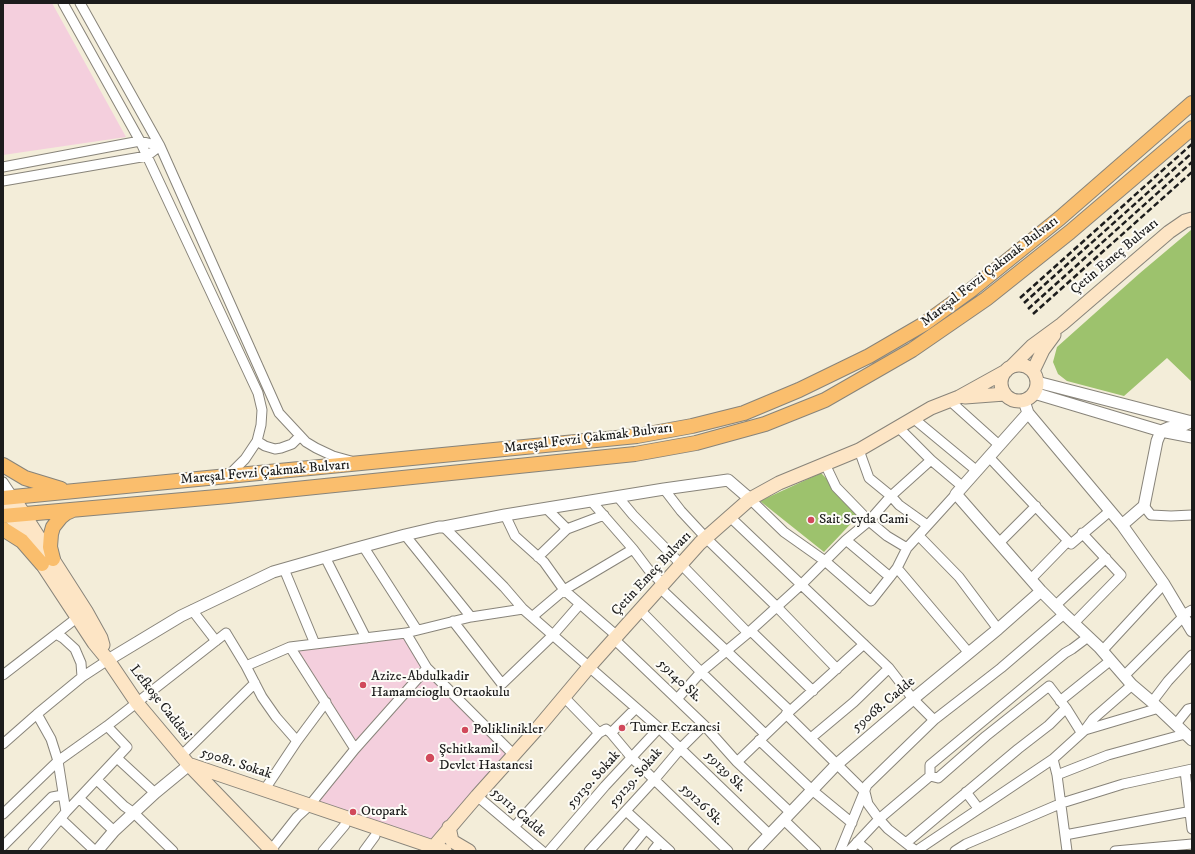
<!DOCTYPE html>
<meta charset="utf-8">
<style>
body{margin:0}
#map{position:relative;width:1195px;height:854px;overflow:hidden;background:#f3edd9;font-family:"IM FELL DW Pica",serif}
canvas{display:block}
.frame{position:absolute;inset:0;border:4px solid #1c1c1c;pointer-events:none}
</style>
<div id="map">
<canvas width="1195" height="854"></canvas>
<div class="frame"></div>
</div>
<script>
const context = document.querySelector('canvas').getContext('2d');
context.lineJoin = 'round';
function paint(path, color) {
  context.fillStyle = color;
  context.fill(path, 'evenodd');
}
function poly(rows) {
  const path = new Path2D();
  for (const r of rows) {
    if (r.length === 3) {
      path.moveTo(r[0] + r[2], r[1]);
      path.arc(r[0], r[1], r[2], 0, 2 * Math.PI);
      continue;
    }
    path.moveTo(r[0], r[1]);
    for (let i = 2; i < r.length; i += 2) path.lineTo(r[i], r[i + 1]);
  }
  return path;
}
function trace(path, color, width, dash) {
  context.strokeStyle = color;
  context.lineWidth = width;
  context.lineCap = dash ? 'butt' : 'round';
  context.setLineDash(dash || []);
  context.stroke(path);
}
function label(font, color, halo, rows, align = 'center') {
  context.font = font + ' "IM FELL DW Pica",serif';
  context.lineWidth = 4;
  context.setLineDash([]);
  context.textBaseline = 'middle';
  context.strokeStyle = halo;
  context.fillStyle = color;
  for (const [text, x, y, turn = 0] of rows) {
    context.save();
    context.translate(x, y);
    context.rotate((+turn || 0) * Math.PI / 180);
    context.textAlign = isNaN(turn) ? turn : align;
    if (halo) context.strokeText(text, 0, 0);
    context.fillText(text, 0, 0);
    context.restore();
  }
}
paint(poly([
 [3,3,52,3,126,137,3,155],
 [406,633,427,668,514,755,433,847,309,806,355,749,290,647]
]), '#f4cfdd');
paint(poly([
 [1191,230,1192,230,1192,382,1167,358,1124,396,1067,381,1058,374,1053,362,1057,347,1140,273],
 [821,473,861,513,824,552,760,501]
]), '#9dc26d');
const minor = poly([
 [63,3,140,141,258,393,262,410,261,425,257,441,245,459,228,476],
 [80,3,160,146,279,413,306,442,316,448,333,456,351,461],
 [3,167,140,141,160,146],
 [3,181,147,156,160,146],
 [949,400,999,445],
 [913,418,977,471],
 [898,427,931,460,963,487],
 [257,441,265,446,275,449,281,448,292,444,300,436],
 [859,450,869,478,891,496,899,505,927,525],
 [989,457,1071,544,1110,511],
 [825,464,836,487,869,521,887,536,907,548],
 [3,482,13,497],
 [664,489,681,511,707,539,777,607,837,669],
 [618,497,633,515,748,633],
 [750,499,784,532,825,561,871,601,897,568,907,548,956,494],
 [592,502,633,549,648,569,663,584],
 [1144,506,1151,515,1171,516,1192,515],
 [505,515,515,536,544,562,564,590,617,636],
 [730,517,889,668,913,699,934,720],
 [444,527,504,587,523,609,659,728,770,835],
 [567,529,604,515],
 [405,535,471,617],
 [919,536,959,577,998,629],
 [846,540,890,577],
 [999,543,1036,506],
 [363,546,417,630],
 [325,557,366,638],
 [538,557,567,529,547,509],
 [897,568,969,653],
 [284,569,315,644],
 [1031,579,1068,541],
 [660,588,790,711],
 [1056,605,1106,558],
 [192,610,216,641],
 [640,610,701,672,765,734],
 [1183,615,1192,610],
 [532,617,564,590,633,549],
 [453,621,502,684,553,635,580,604],
 [1074,623,1121,575,1082,533],
 [751,631,813,691],
 [406,633,427,668,514,755],
 [56,634,63,638,75,649,81,663,82,677],
 [614,639,704,725,737,762,791,813],
 [290,647,355,749],
 [1102,651,1164,584],
 [246,666,290,647,406,633,471,617,523,609],
 [3,675,78,617],
 [1124,676,1184,616],
 [563,696,599,733],
 [677,699,701,672,748,633,802,584,846,540,869,521,891,496,931,460],
 [1060,701,1111,660],
 [1152,702,1168,681,1192,655],
 [37,714,51,739,58,761,66,812],
 [786,714,865,792,868,804,879,819,888,829,916,851],
 [1176,724,1188,709,1192,708],
 [1085,730,1159,708],
 [611,733,636,708],
 [811,738,854,702,889,668],
 [759,740,812,790,852,823],
 [3,744,37,714,82,677,108,660],
 [181,756,255,683],
 [117,758,155,793],
 [737,762,790,711,864,644],
 [1185,771,1192,829],
 [1057,775,1108,755,1185,734],
 [930,776,930,765,1065,653,1072,649,1088,637],
 [930,776,938,778,986,736,1049,686,1066,708,1081,732],
 [97,780,124,806,134,813,173,851],
 [265,789,297,741,326,702],
 [966,792,978,808],
 [477,796,542,851],
 [79,798,114,831],
 [626,811,670,851],
 [3,814,58,761,107,726,226,633,246,666,262,697,276,717,297,741],
 [61,819,95,851],
 [784,820,816,851],
 [514,827,599,733,606,729,611,733,632,758,728,851],
 [1065,835,1192,811],
 [857,842,868,851],
 [906,843,1018,749,1049,725,1066,708],
 [3,846,52,797,63,795],
 [271,850,297,817,309,806,355,749,427,668],
 [33,851,66,812,127,747,107,726],
 [323,851,345,825],
 [364,851,375,836],
 [549,851,605,786,659,728],
 [589,851,654,780,681,748,704,725],
 [628,851,646,829],
 [653,851,660,842],
 [840,851,867,785,934,720,1001,668,1064,614],
 [849,851,879,819,930,776],
 [916,851,1053,759],
 [955,851,966,844,1062,803,1123,784,1192,769],
 [1067,851,1057,775,1053,759,1085,730,1093,719,1132,685],
 [1115,851,1192,844]
]);
const tertiary = poly([
 [1037,382,1192,422],
 [1034,393,1161,431,1192,437],
 [1024,401,1028,413,1122,525,1164,584,1192,631],
 [1028,413,956,494,1041,591,1064,614,1099,647,1132,685,1152,702,1192,740],
 [1122,525,1144,506,1157,441,1161,431,1168,428,1184,425,1192,421],
 [108,660,181,616,273,572,350,550,405,535,439,527,444,527,505,515,664,489,728,480,750,499],
 [97,851,114,831,155,793,189,765],
 [754,851,836,765,913,699,998,629,1041,591]
]);
const secondary = poly([
 [1019,383,18],
 [1011,367,1032,346,1062,324,1169,232,1185,221,1192,219],
 [1033,371,1043,350,1054,335],
 [965,397,1005,394],
 [13,497,86,611,101,638,103,645],
 [3,505,94,643,108,660,137,703,189,765,272,851],
 [191,765,445,851],
 [449,827,452,841,469,851],
 [430,851,477,796,537,729,589,667,700,543,750,499,779,483,859,450,931,408,959,397,1006,371]
]);
const primary = poly([
 [3,465,25,478,61,489],
 [3,498,637,436,692,426,744,413,799,390,869,356,924,324,971,290,1060,218,1192,103],
 [3,516,228,496,635,454,696,443,765,424,825,400,912,350,986,299,1070,232,1192,128],
 [3,529,22,541,42,564],
 [53,559,50,547,51,534,53,527,61,517,66,513,73,510]
]);
trace(minor, '#88847a', 11);
trace(tertiary, '#88847a', 13);
trace(secondary, '#88847a', 15);
trace(primary, '#88847a', 16);
trace(minor, '#fff', 9);
trace(tertiary, '#fff', 11);
trace(secondary, '#fde5c5', 13);
trace(primary, '#fabe6d', 14);
trace(poly([
 [1020,298,1192,144],
 [1024,303,1192,153],
 [1028,309,1192,162],
 [1033,314,1192,172]
]), '#1c1c1c', 2.5, [6, 3]);
for (const [x, y, r, color] of [
 [811,520,4,"#d1495b"],
 [363,685,4,"#d1495b"],
 [622,728,4,"#d1495b"],
 [465,730,4,"#d1495b"],
 [430,758,5,"#d1495b"],
 [353,812,4,"#d1495b"]
]) {
  const dot = new Path2D();
  dot.arc(x, y, r, 0, 2 * Math.PI);
  context.fillStyle = color;
  context.fill(dot);
  trace(dot, '#fdfcf7', 1.5);
}
label('14px', '#1c1c1c', '#fdfcf7', [
 ["Çetin Emeç Bulvarı",1115,257,-40],
 ["Mareşal Fevzi Çakmak Bulvarı",990,272,-38],
 ["Mareşal Fevzi Çakmak Bulvarı",588,439,-7],
 ["Mareşal Fevzi Çakmak Bulvarı",265,473,-5],
 ["Çetin Emeç Bulvarı",652,574,-47],
 ["59140 Sk.",679,681,44],
 ["Lefkoşe Caddesi",160,703,52],
 ["59068. Cadde",884,705,-40],
 ["59081. Sokak",236,764,18],
 ["59139 Sk.",725,772,45],
 ["59129. Sokak",636,778,-49],
 ["59130. Sokak",594,780,-48],
 ["59126 Sk.",701,805,44],
 ["59113 Cadde",518,813,41]
]);
label('14px', '#1c1c1c', '#fdfcf7', [
 ["Sait Seyda Cami",819,520],
 ["Azize-Abdulkadir",371,677],
 ["Hamamcioglu Ortaokulu",371,693],
 ["Tumer Eczanesi",630,728],
 ["Poliklinikler",473,730],
 ["Şehitkamil",439,750],
 ["Devlet Hastanesi",439,766],
 ["Otopark",361,812]
], 'left');
</script>
